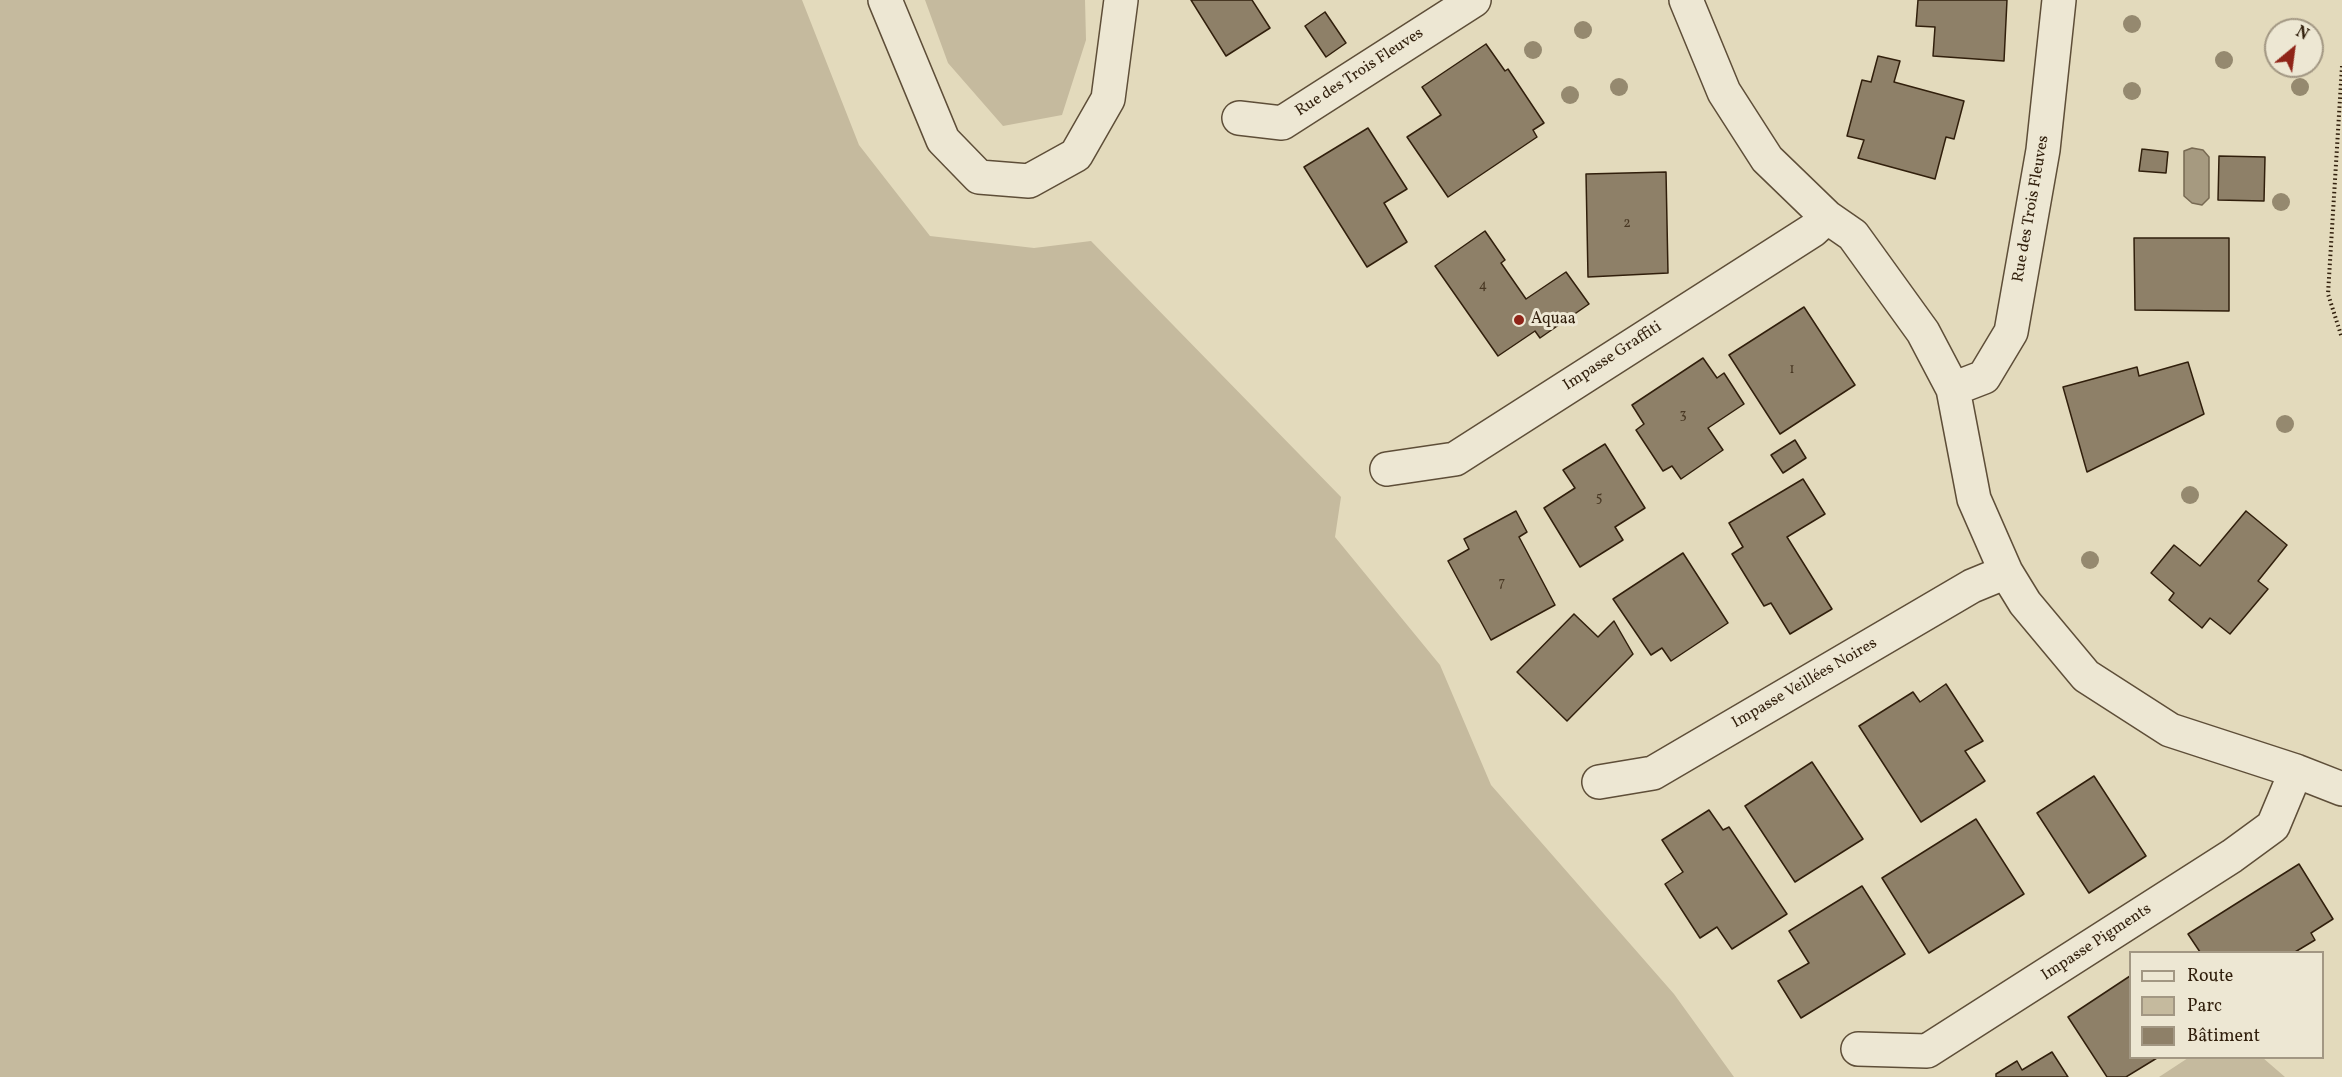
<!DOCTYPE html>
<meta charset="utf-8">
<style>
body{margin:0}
#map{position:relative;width:2342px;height:1077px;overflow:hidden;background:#e3dabc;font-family:Vollkorn,serif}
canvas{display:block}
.legend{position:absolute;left:2129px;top:951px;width:195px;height:108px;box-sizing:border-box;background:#ede7d3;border:2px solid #a29783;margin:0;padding:8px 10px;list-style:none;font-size:18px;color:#311f0c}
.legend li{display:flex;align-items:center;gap:12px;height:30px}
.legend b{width:30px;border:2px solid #a29783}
.north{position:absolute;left:2264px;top:18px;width:60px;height:60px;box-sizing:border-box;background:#ede7d3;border:2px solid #a29783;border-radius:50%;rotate:29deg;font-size:16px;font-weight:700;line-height:24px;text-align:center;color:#311f0c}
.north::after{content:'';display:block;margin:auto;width:21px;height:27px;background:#8f2418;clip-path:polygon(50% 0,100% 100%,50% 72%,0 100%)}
</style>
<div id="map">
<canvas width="2342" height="1077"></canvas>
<ul class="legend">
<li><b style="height:8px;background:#ede7d3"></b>Route</li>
<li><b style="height:16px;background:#c5ba9e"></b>Parc</li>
<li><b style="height:16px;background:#8e8068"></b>Bâtiment</li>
</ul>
<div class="north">N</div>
</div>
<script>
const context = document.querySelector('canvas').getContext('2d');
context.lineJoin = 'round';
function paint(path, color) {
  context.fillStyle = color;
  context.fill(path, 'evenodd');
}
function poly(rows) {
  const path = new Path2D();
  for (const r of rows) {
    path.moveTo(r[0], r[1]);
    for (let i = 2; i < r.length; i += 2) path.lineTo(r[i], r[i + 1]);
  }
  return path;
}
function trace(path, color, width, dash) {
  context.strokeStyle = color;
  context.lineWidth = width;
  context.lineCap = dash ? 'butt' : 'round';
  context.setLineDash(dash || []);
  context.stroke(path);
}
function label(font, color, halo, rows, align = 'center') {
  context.font = font + ' Vollkorn,serif';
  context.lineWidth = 6;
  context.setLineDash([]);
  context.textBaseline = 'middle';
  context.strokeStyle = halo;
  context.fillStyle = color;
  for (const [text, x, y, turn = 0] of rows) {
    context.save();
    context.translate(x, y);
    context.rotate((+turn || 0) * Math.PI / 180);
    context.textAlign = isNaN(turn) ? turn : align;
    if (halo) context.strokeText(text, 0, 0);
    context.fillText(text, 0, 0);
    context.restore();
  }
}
paint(poly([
 [0,0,802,0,859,145,930,236,1034,248,1091,241,1341,497,1335,537,1440,665,1491,785,1674,994,1734,1077,0,1077],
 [925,0,1085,0,1086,40,1062,115,1003,126,948,63],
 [2188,1058,2263,1058,2285,1077,2159,1077]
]), '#c5ba9e');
const water = poly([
 [2192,148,2203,150,2209,157,2209,198,2202,205,2192,203,2184,196,2184,151,2192,148]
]);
paint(water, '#a69a80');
trace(water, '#776952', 1.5);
const building = poly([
 [1191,0,1252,0,1270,28,1226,56,1191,0],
 [1918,0,2007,0,2004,61,1933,56,1935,27,1916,26,1918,0],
 [1325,12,1346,43,1326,57,1305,26,1325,12],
 [1486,44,1505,71,1508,69,1544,123,1533,130,1537,137,1448,197,1407,137,1441,115,1422,87,1486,44],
 [1878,56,1900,61,1894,82,1964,101,1954,139,1946,137,1935,179,1858,158,1864,140,1847,136,1862,80,1871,82,1878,56],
 [1368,128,1407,189,1384,203,1407,242,1367,267,1304,167,1368,128],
 [2142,149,2168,152,2166,173,2139,171,2142,149],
 [2219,156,2265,157,2264,201,2218,200,2219,156],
 [1666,172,1668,273,1588,277,1586,174,1666,172],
 [1485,231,1505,260,1501,263,1526,299,1566,272,1589,304,1540,338,1535,331,1498,356,1435,266,1485,231],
 [2134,238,2229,238,2229,311,2135,310,2134,238],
 [1804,307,1855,385,1780,434,1729,355,1804,307],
 [1703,358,1717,378,1724,373,1744,404,1708,428,1723,450,1681,479,1672,466,1663,471,1636,430,1644,424,1632,405,1703,358],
 [2188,362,2204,414,2087,472,2063,387,2137,367,2139,376,2188,362],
 [1795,440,1806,458,1783,473,1771,455,1795,440],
 [1605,444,1645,508,1615,527,1623,540,1580,567,1544,508,1575,488,1563,470,1605,444],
 [1803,479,1825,514,1787,537,1832,609,1790,634,1771,603,1764,606,1732,554,1743,547,1729,523,1803,479],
 [1516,511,1527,532,1519,537,1555,605,1491,640,1448,561,1469,549,1464,539,1516,511],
 [2246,511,2287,545,2258,581,2268,589,2230,634,2210,618,2202,628,2169,600,2174,593,2151,573,2174,545,2200,566,2246,511],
 [1683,553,1728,623,1671,661,1662,648,1651,655,1613,599,1683,553],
 [1574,614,1598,637,1614,621,1633,654,1567,721,1517,672,1574,614],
 [1946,684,1983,741,1965,751,1985,781,1921,822,1859,726,1913,692,1920,702,1946,684],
 [1812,762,1863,839,1795,882,1745,806,1812,762],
 [2094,776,2146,856,2089,893,2037,813,2094,776],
 [1709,810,1723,830,1729,827,1787,914,1732,949,1717,927,1700,938,1665,884,1683,872,1662,840,1709,810],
 [1976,819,2024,894,1929,953,1882,878,1976,819],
 [2299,864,2333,919,2311,933,2315,940,2295,952,2200,952,2188,934,2299,864],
 [1862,886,1905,954,1801,1018,1778,981,1809,963,1789,931,1862,886],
 [2130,976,2130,1058,2157,1058,2126,1077,2107,1077,2068,1017,2130,976],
 [2052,1052,2068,1077,1996,1077,1996,1074,2017,1061,2022,1070,2052,1052]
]);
paint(building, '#8e8068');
trace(building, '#311f0c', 1.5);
const minor = poly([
 [885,0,943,140,979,177,1029,181,1076,155,1108,99,1121,0],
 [1686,0,1724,92,1767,159,1827,217,1853,235,1923,332,1953,389,1974,499,2006,572,2025,603,2086,676,2170,730,2296,771,2342,789],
 [1239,118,1282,123,1474,0],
 [1953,389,1984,377,2011,332,2043,150,2059,0],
 [1387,469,1455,459,1813,230,1827,217],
 [1599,782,1653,773,1972,586,2006,572],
 [1858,1049,1927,1051,2232,856,2273,826,2296,771]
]);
trace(minor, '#5e4e38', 36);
trace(poly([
 [2342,66,2328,294,2342,338]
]), '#311f0c', 4, [1.5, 3]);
trace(minor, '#ede7d3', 33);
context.fillStyle = '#95896f';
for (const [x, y] of [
 [2132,24],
 [1583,30],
 [1533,50],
 [2224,60],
 [1619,87],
 [2300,87],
 [2132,91],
 [1570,95],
 [2281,202],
 [2285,424],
 [2190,495],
 [2090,560]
]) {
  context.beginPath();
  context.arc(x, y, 9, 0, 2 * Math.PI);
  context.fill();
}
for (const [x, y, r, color] of [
 [1519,320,6,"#8f2418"]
]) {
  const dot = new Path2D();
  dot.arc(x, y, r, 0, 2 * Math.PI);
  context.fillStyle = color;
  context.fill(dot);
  trace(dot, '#ede7d3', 2);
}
label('14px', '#483723', null, [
 ["2",1627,224],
 ["4",1483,286],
 ["1",1792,370],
 ["3",1683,415],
 ["5",1599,498],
 ["7",1502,583]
]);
label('16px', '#311f0c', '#ede7d3', [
 ["Rue des Trois Fleuves",1360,73,-33],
 ["Rue des Trois Fleuves",2032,209,-80],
 ["Impasse Graffiti",1613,357,-33],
 ["Impasse Veillées Noires",1805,684,-30],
 ["Impasse Pigments",2097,943,-33]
]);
label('16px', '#311f0c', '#ede7d3', [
 ["Aquaa",1531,320]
], 'left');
</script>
